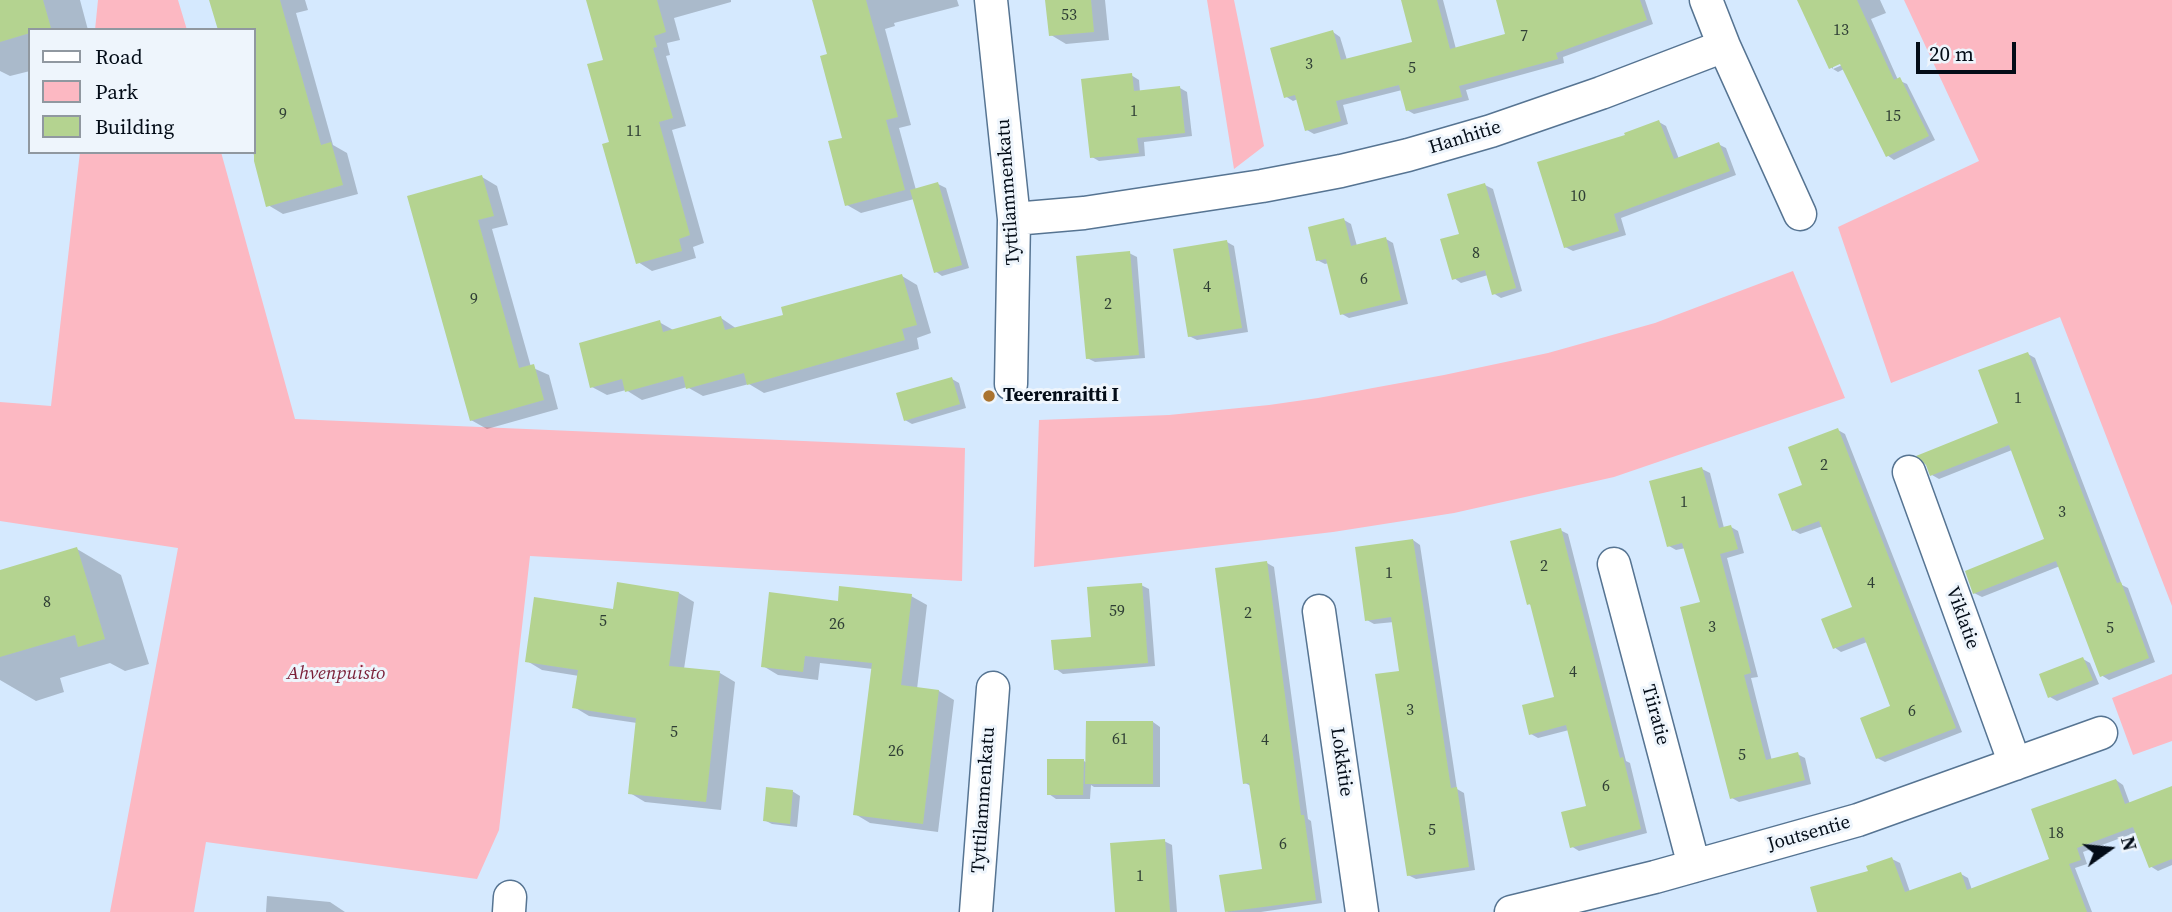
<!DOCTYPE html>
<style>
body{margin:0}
#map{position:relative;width:2172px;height:912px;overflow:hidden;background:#d5e9fe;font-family:"Source Serif 4",serif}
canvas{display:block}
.legend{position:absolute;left:28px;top:28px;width:228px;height:126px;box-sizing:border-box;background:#eef5fc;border:2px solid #9098a0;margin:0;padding:9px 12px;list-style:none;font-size:21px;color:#030c17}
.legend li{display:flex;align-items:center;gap:14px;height:35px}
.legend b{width:35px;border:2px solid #9098a0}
.north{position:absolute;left:2074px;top:814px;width:70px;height:70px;-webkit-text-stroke:5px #eef5fc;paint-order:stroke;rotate:75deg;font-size:19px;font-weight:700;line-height:28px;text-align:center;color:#030c17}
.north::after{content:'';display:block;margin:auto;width:24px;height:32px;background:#030c17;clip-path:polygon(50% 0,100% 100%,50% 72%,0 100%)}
.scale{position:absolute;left:1916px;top:42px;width:100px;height:32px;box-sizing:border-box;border:4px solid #030c17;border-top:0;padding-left:9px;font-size:21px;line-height:24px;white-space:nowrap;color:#030c17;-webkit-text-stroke:5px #eef5fc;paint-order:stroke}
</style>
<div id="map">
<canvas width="2172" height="912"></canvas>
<ul class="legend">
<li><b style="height:9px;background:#fff"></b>Road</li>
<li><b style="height:19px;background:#fcb8c2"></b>Park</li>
<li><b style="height:19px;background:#b4d390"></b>Building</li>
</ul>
<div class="north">N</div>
<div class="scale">20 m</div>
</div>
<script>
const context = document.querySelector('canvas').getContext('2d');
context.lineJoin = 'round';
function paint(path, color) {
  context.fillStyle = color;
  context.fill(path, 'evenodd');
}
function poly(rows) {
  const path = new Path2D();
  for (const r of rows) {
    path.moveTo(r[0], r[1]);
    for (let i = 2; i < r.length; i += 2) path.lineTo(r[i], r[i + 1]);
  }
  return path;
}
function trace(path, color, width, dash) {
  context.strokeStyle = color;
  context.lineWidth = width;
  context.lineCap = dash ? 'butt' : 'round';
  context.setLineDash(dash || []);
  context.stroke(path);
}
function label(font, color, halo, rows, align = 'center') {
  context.font = font + ' "Source Serif 4",serif';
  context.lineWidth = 6;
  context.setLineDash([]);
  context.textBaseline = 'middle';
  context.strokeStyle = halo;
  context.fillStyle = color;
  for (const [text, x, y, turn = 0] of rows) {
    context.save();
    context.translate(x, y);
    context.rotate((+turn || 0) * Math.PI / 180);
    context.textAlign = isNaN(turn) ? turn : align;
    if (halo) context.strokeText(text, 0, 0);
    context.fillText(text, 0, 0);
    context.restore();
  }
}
paint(poly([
 [98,0,178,0,187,30,95,30],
 [1207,0,1234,0,1264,146,1234,169],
 [1904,0,2172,0,2172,606,2060,317,1891,383,1838,227,1979,161],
 [80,152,221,152,295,419,965,448,962,581,530,556,499,830,477,879,206,842,194,912,110,912,178,548,0,521,0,402,51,406],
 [1793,271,1845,398,1614,477,1454,513,1333,532,1034,567,1039,420,1169,415,1269,405,1318,398,1444,375,1548,353,1655,323],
 [2172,674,2172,741,2133,755,2112,698]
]), '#fcb8c2');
paint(poly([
 [0,0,80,0,88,30,30,30,30,71,10,76,0,71],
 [211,0,305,0,308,10,296,13,333,145,347,153,358,194,283,214,268,205,253,152,254,30],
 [587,0,731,0,731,2,674,18,680,40,667,43,670,55,666,56,686,126,672,130,704,243,693,247,696,258,652,271,638,262,611,143,605,61],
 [814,0,957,0,959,6,894,23,895,26,885,29,911,125,899,128,916,190,938,184,946,188,969,268,942,276,935,271,914,199,861,213,847,205,844,139,829,56],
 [1047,0,1105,0,1109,40,1066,44,1051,35],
 [1411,0,1443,0,1456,49,1507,35,1497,0,1645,0,1653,24,1563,57,1564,63,1466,90,1469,100,1414,114,1407,110,1402,90,1343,105,1348,124,1314,134,1307,130,1298,99,1293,101,1285,96,1333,32,1340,37,1347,60,1414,43],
 [1799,0,1880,0,1886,13,1871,19,1898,80,1907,84,1935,140,1894,160,1887,155,1844,69,1838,72,1833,69,1849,62,1833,65,1833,69,1831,67],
 [1131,75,1139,80,1140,92,1180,88,1187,92,1192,136,1144,142,1145,156,1099,161,1092,157],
 [1659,122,1666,126,1679,159,1718,144,1726,148,1736,175,1621,218,1626,235,1573,251,1565,247,1628,136],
 [482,177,497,186,508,225,492,229,531,367,549,375,558,409,487,429,471,420,410,197],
 [1485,185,1493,189,1522,291,1501,298,1493,293,1488,275,1461,283,1454,278,1461,235],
 [1344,220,1351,224,1357,246,1386,239,1393,243,1408,304,1349,318,1342,314,1329,263,1325,264,1317,260],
 [1227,242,1234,246,1248,332,1197,340,1189,336],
 [1129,253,1137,257,1145,358,1095,362,1087,358],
 [902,276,917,285,931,333,917,338,919,349,764,393,749,384,703,396,687,387,642,400,626,390,607,395,592,387,659,322,675,331,721,318,737,329,785,316],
 [2028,354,2035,358,2122,585,2128,588,2155,662,2109,680,2101,675,2060,566,1982,597,1974,593,2046,540,2012,450,1939,479,1932,475,2001,424],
 [952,379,959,383,966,408,912,424,905,420],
 [1838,430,1845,434,1962,732,1885,762,1877,758,1893,707,1867,642,1841,652,1834,647,1854,608,1823,526,1800,534,1793,530,1805,486],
 [1702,469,1710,473,1724,528,1731,527,1738,531,1744,553,1727,558,1758,677,1751,678,1772,761,1797,754,1805,758,1811,784,1739,802,1732,798,1702,603,1686,548,1676,550,1669,546],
 [1560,530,1568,534,1626,761,1630,763,1647,833,1579,851,1571,846,1588,807,1569,730,1538,738,1531,734,1556,698,1533,606,1529,604],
 [1413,540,1420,545,1457,789,1464,793,1475,870,1416,879,1408,875,1401,672,1394,622,1374,624,1367,620],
 [77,549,121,575,149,664,125,671,110,663,60,678,64,692,36,701,0,680,0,572],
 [1267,563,1274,567,1308,819,1311,821,1322,903,1261,912,1227,912,1264,870,1251,786,1245,783],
 [618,584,679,593,694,602,684,669,720,673,735,682,721,810,645,802,630,793,637,723,589,716,574,707,579,676,542,670,527,661,614,611],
 [1141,585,1149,589,1155,666,1063,674,1056,669,1093,638],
 [911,596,927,605,917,689,939,691,954,700,938,832,870,823,855,814,873,669,820,663,818,680,778,675,763,666,839,602],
 [2083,659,2090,663,2099,684,2057,701,2050,697],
 [1153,722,1160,727,1160,787,1094,787,1091,785,1090,799,1056,799,1049,794,1084,761,1087,763],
 [2116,780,2123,785,2130,804,2172,788,2172,865,2158,871,2150,866,2137,832,2083,852,2087,864,2075,868,2092,912,1819,912,1870,872,1892,859,1900,863,1910,892,1961,874,1968,878,1972,890,2052,860],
 [792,791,800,796,797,827,772,824,764,820],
 [1164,841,1172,845,1177,912,1117,912],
 [267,896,330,902,345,912,266,912]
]), '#0003');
paint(poly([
 [0,0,43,0,51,28,30,30,30,33,0,42],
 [209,0,280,0,321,145,331,142,343,185,266,207,254,161,254,30,218,30],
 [586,0,657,0,666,32,654,36,657,47,653,48,673,118,659,122,690,235,679,239,682,251,636,264,602,144,609,142,587,64,603,60],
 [812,0,866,0,898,117,886,120,905,190,845,206,828,141,842,138,820,56,827,54],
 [1045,0,1091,0,1094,32,1049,36],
 [1401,0,1437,0,1450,49,1505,34,1496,0,1640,0,1647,20,1556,53,1558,59,1459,86,1462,97,1406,111,1399,85,1336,101,1341,121,1305,131,1295,95,1284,98,1270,48,1333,30,1341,60,1412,42],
 [1797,0,1857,0,1894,80,1900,77,1929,136,1886,157,1840,64,1829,69],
 [1132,73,1134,91,1180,86,1185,133,1137,138,1139,153,1090,158,1081,79],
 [1659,120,1674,159,1719,142,1730,171,1614,214,1619,231,1564,248,1537,162,1625,135,1624,133],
 [482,175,494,216,478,220,519,368,534,364,544,400,470,421,407,196],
 [938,182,962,265,934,273,910,190],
 [1485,183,1516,288,1492,295,1485,270,1452,280,1440,239,1459,234,1447,194],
 [1344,218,1351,246,1386,237,1401,300,1340,315,1326,259,1316,261,1308,227],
 [1227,240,1242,328,1188,337,1173,249],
 [1130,251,1139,355,1086,359,1076,256],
 [902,274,917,325,902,329,905,340,747,385,744,373,686,389,683,376,625,392,622,379,590,388,579,343,660,320,663,332,721,316,725,330,783,315,781,307],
 [2028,352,2117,583,2121,582,2149,658,2100,677,2056,561,1973,594,1965,571,2044,539,2009,445,1930,476,1926,465,1916,456,1998,423,1978,370],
 [952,377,960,404,904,421,896,393],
 [1838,428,1956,728,1876,759,1860,718,1890,706,1864,637,1833,649,1821,619,1852,607,1819,521,1792,531,1778,494,1802,485,1788,447],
 [1702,467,1719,528,1731,525,1738,549,1720,554,1751,673,1744,675,1766,760,1798,752,1805,780,1730,799,1680,607,1700,602,1682,543,1667,547,1649,481],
 [1561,528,1620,758,1623,757,1641,829,1570,848,1561,812,1586,806,1566,725,1529,735,1522,705,1554,697,1530,604,1527,605,1510,541],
 [1413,539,1451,788,1457,787,1469,867,1407,876,1375,674,1399,671,1391,617,1365,621,1355,547],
 [77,547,105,639,78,647,75,635,0,657,0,570],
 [1267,561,1301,815,1304,815,1316,900,1225,912,1219,875,1262,869,1249,783,1243,784,1215,568],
 [617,582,679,592,669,666,720,671,706,802,628,794,636,718,572,708,578,670,525,662,534,597,613,609],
 [1142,583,1148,663,1054,670,1051,640,1091,637,1087,587],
 [839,586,912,594,901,685,939,690,923,824,853,815,872,663,805,656,803,672,761,667,769,592,838,601],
 [2083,657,2093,680,2048,698,2039,674],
 [1086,721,1153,721,1153,784,1085,784],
 [1047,759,1084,759,1083,795,1047,795],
 [2116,779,2125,804,2172,786,2172,859,2149,868,2133,827,2077,848,2081,860,2069,864,2087,912,1817,912,1810,887,1868,871,1866,866,1892,857,1905,892,1961,872,1967,890,2049,859,2031,809],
 [766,787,793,790,790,824,763,821],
 [1165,839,1170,912,1115,912,1110,843]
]), '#b4d390');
const minor = poly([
 [991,0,1014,219,1011,384],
 [1706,0,1724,46],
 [1014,219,1084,213,1262,186,1341,171,1408,155,1491,131,1601,93,1724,46,1800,214],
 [1909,472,2015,764],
 [1614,564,1694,866],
 [1319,611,1362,912],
 [509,912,510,897],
 [976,912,993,688],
 [1511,912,1655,877,1858,820,2101,733]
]);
trace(minor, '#567492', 35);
trace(minor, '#fff', 32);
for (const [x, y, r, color] of [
 [989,396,7,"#aa732f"]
]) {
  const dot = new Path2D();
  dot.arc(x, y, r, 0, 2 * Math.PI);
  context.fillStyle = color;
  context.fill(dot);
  trace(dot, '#eef5fc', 2.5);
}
label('16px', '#2f3e35', null, [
 ["53",1069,16],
 ["13",1841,31],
 ["7",1524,37],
 ["3",1309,65],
 ["5",1412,69],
 ["1",1134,112],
 ["9",283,115],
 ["15",1893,117],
 ["11",634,132],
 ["10",1578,197],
 ["8",1476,254],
 ["6",1364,280],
 ["4",1207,288],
 ["9",474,300],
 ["2",1108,305],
 ["1",2018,399],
 ["2",1824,466],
 ["1",1684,503],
 ["3",2062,513],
 ["2",1544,567],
 ["1",1389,574],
 ["4",1871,584],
 ["8",47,603],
 ["59",1117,612],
 ["2",1248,614],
 ["5",603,622],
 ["26",837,625],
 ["3",1712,628],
 ["5",2110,629],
 ["4",1573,673],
 ["3",1410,711],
 ["6",1912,712],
 ["5",674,733],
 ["61",1120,740],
 ["4",1265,741],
 ["26",896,752],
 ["5",1742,756],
 ["6",1606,787],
 ["5",1432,831],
 ["18",2056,834],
 ["6",1283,845],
 ["1",1140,877]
]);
label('19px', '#030c17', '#eef5fc', [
 ["Hanhitie",1465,138,-17],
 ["Tyttilammenkatu",1009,192,-94],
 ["Viklatie",1962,618,70],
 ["Tiiratie",1655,715,75],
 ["Lokkitie",1341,762,82],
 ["Tyttilammenkatu",984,800,-86],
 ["Joutsentie",1809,834,-16]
]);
label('bold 19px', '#030c17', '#eef5fc', [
 ["Teerenraitti I",1003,396]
], 'left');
label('italic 19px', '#7a1f38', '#eef5fc', [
 ["Ahvenpuisto",336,674]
]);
</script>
